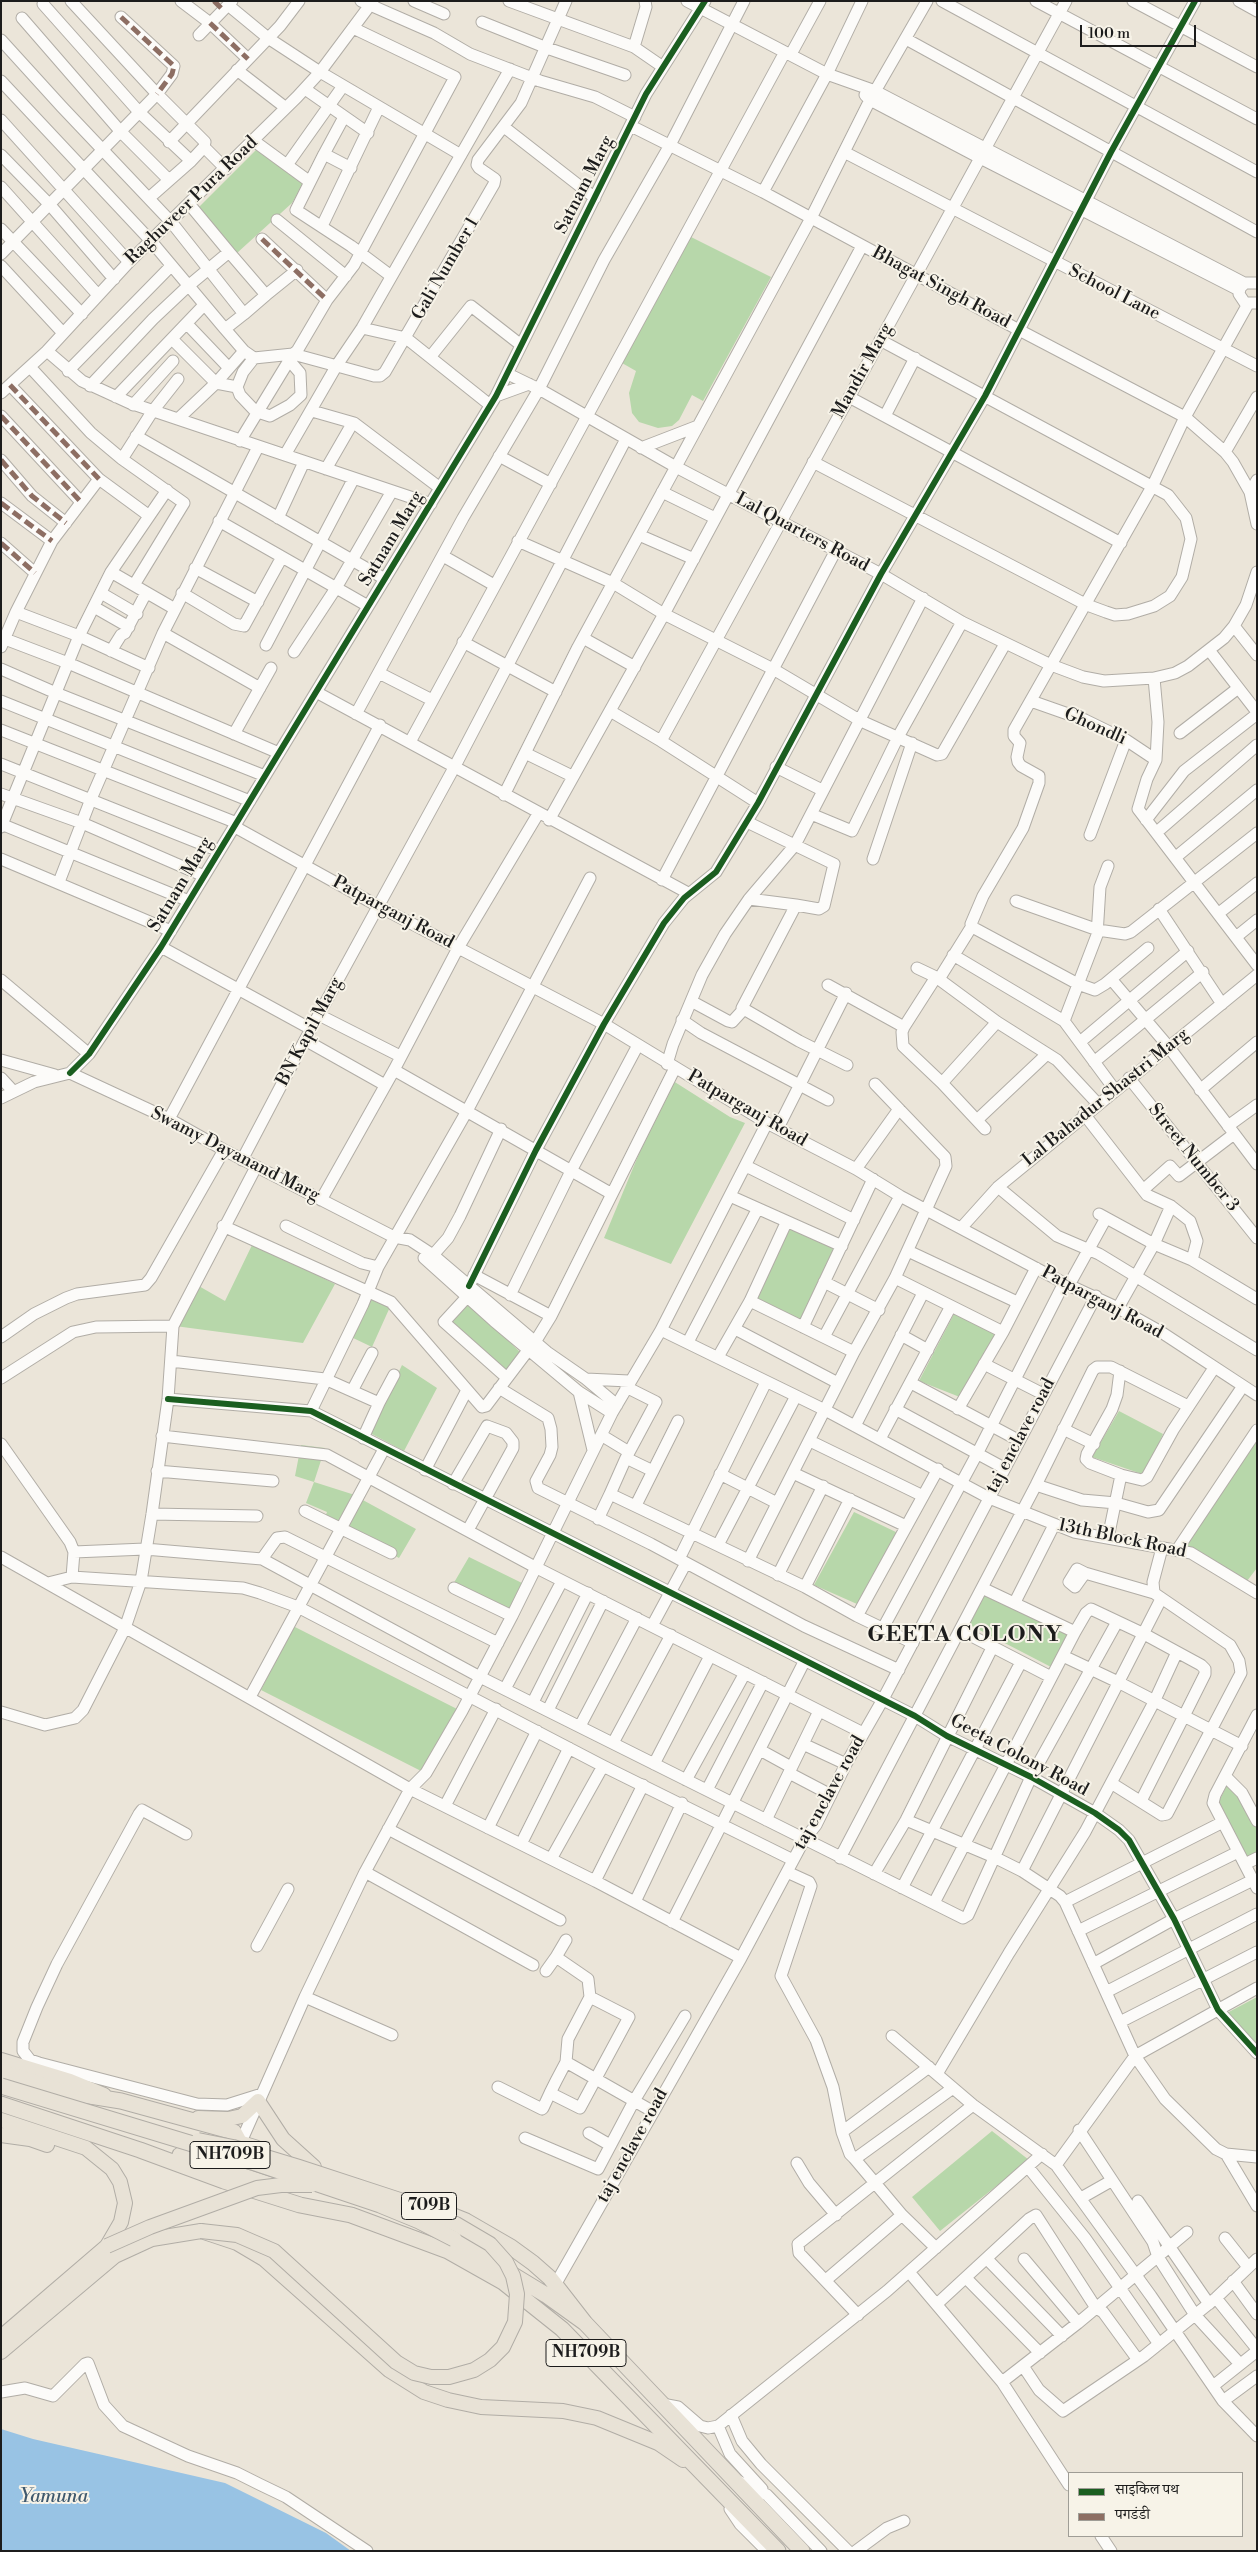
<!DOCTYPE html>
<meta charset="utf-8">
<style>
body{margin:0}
#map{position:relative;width:1258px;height:2552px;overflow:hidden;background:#ebe5d9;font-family:"Libre Bodoni","Noto Serif Devanagari",serif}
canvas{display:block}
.frame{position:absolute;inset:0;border:2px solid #1c1c1c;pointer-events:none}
.legend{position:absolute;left:1068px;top:2472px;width:175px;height:65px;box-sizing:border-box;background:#f7f3e8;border:1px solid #9f9d96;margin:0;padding:6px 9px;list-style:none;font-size:15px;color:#1c1c1c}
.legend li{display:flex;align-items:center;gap:10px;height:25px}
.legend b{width:25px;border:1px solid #9f9d96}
.scale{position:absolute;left:1080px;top:25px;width:116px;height:22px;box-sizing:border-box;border:2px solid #1c1c1c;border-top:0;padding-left:6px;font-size:15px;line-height:18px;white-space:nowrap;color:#1c1c1c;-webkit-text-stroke:4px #f7f3e8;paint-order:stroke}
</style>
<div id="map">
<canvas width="1258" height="2552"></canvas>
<div class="frame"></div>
<ul class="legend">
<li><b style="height:6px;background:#1b5e20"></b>साइकिल पथ</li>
<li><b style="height:6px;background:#8d6e63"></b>पगडंडी</li>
</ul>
<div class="scale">100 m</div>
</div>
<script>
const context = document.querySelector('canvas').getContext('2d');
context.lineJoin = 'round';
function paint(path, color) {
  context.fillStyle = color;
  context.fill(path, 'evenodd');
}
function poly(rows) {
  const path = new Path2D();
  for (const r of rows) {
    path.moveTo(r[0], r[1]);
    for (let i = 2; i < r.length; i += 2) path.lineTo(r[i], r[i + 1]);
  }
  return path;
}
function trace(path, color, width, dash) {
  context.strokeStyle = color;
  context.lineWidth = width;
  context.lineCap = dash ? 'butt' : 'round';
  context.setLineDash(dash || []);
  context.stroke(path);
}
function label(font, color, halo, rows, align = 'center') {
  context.font = font + ' "Libre Bodoni",serif';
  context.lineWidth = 4;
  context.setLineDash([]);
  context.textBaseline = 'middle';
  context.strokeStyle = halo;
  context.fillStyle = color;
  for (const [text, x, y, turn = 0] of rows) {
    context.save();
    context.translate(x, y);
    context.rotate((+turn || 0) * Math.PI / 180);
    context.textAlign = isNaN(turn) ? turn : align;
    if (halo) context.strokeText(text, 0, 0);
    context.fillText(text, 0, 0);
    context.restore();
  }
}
paint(poly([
 [263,143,306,181,292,203,237,253,198,208],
 [691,237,771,277,703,401,692,395,679,420,672,426,658,428,639,422,632,413,629,393,636,371,622,363],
 [670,1079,730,1117,745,1123,671,1264,604,1238],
 [790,1229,838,1248,804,1321,751,1297],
 [253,1243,335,1284,303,1343,175,1326,197,1285,225,1301],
 [367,1297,390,1307,372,1347,351,1337],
 [467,1301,522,1354,503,1373,450,1319],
 [955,1312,1005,1334,970,1401,919,1381],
 [402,1365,437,1388,404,1451,370,1433],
 [1119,1411,1163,1434,1145,1475,1092,1457],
 [1257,1438,1257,1568,1247,1581,1187,1545],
 [301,1445,325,1448,314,1482,358,1496,338,1526,324,1520,327,1512,306,1503,314,1482,295,1476],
 [361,1499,416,1529,399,1558,345,1530],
 [854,1512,898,1533,857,1604,814,1585],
 [469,1557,524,1584,509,1615,452,1586],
 [983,1594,1071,1634,1051,1667,968,1624],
 [293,1626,461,1711,425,1773,261,1690],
 [1229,1781,1257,1826,1257,1855,1245,1860,1218,1803],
 [1257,1997,1257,2046,1225,2014],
 [992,2131,1029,2160,940,2231,912,2197]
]), '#b7d7aa');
paint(poly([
 [1,2429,33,2439,225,2483,326,2533,351,2551,1,2551]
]), '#98c3e4');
const minor = poly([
 [181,1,210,23,248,59],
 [361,1,434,33,470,54,540,81,595,97,635,117],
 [414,1,444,14],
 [509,1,634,47,663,67],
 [687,1,827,74,875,91,1244,283],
 [942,1,1257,172],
 [1036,1,1257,119],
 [1133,1,1257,67],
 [1239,1,1257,11],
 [43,4,140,113,191,161],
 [228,5,268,38,320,72,461,155],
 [121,17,174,66,172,74,157,94,205,142,204,147,191,161,149,198],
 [22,18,121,132,169,180],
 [482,22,547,48,625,75],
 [199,35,232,1],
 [906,39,1257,232],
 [1,40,62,107,172,223,244,314,225,329,244,351,254,358],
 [634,47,646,7,645,1],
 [791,54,820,1],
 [237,70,286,108],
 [1,81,151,241,225,329],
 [305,89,368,133],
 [865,95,870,100,980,158,1239,290],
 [1,120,129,262],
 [631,126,763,192,1019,330,1185,417,1225,452,1233,462,1250,492,1257,524],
 [504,127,595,198],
 [254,141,310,182],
 [169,142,280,26,299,1],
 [204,147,226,169],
 [844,152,1257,366],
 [324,154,344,117],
 [1,155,50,205,114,279],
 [287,165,343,86],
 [351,168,324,154,296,210,351,246,391,276],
 [1,187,98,295],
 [763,192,827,74,862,1],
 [190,205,229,252],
 [277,220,346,276],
 [322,226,379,107],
 [1,229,82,314],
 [262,239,327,300],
 [1,254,157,94,71,1],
 [1,266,63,333],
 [1257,283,1245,283,1240,288,1239,294,1245,303,1257,303],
 [266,295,297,270],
 [187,324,229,368],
 [362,328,406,338,490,405],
 [172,339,216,383,244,351],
 [47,351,82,381,130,403,431,504],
 [431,356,471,306,521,345],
 [30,367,91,433,122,459,184,503,134,585],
 [68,371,171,266],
 [508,374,539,389,676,467,881,574,962,622,1051,665,1083,677,1104,681,1154,678,1175,673,1188,666,1224,638,1234,626,1246,605,1257,572],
 [10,385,99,479,148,515],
 [90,386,153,319,187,287,229,252,266,295,244,314],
 [1,393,47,351,129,262,297,97,320,72,373,1],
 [496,396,529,384],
 [116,397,204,305],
 [849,397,1121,543],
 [133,405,173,361],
 [312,411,354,423,440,488],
 [258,412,270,416,290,405,301,395,300,373,289,360],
 [257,413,240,395,237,387,243,372,254,358,293,354,297,351,327,300,354,265,455,77,353,28],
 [1,416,81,502],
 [885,416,915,358],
 [178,419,216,383,237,387],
 [136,436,385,579],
 [240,441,293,354,374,376,380,376,385,372,494,184,495,179,479,168,477,165,478,160,521,103,566,1],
 [641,448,698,426],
 [1225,452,1257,397],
 [285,455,337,365,362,328,510,69],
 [499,456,551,484],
 [122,459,152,412,178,379],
 [1,460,32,496,66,523],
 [813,462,1087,605,1106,612,1115,615,1128,614,1154,606,1170,596,1182,577,1191,539,1186,518,1168,495,880,340],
 [326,469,352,424],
 [662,492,715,518],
 [1250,492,1257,480],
 [1,503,52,541],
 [278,518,304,462],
 [219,521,368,606],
 [639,535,694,559],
 [518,541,613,583,664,614,773,669,861,721,937,755,942,754,1005,644],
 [1,543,35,573],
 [443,556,494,585],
 [195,568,258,602],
 [111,572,175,609],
 [101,593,137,614],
 [182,593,234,624,244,626,282,557],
 [94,607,129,627],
 [16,612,52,541,99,479],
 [1234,626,1257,655],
 [163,633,260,688],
 [583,638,635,667],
 [5,639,68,663,279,753],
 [463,642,556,692],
 [266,645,354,478],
 [1,647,16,612,79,636,149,668],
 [1209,650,1257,712],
 [111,651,121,635,125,633,146,593],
 [294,652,336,588,392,491],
 [1,669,56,693,265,776],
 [379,673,432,700],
 [1154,678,1158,722,1156,760,1147,779,1138,809,1257,965],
 [316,692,688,893],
 [1,701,250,801],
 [1031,701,1085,720,1126,740,1156,760],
 [610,711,661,741,758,803],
 [356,714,463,518,539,389,604,260,670,145,744,1],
 [1,730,237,823],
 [1180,733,1237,689],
 [234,734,271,668],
 [661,741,1066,1],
 [410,742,785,52],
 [525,753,572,776],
 [1,764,219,851],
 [776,767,822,790],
 [1,794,82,823,204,876],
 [504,795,578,647,811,218,870,100,927,1],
 [811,814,852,831,898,737,962,622],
 [549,820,664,614,862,246],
 [1146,820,1184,771,1257,714],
 [747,822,834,864,824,906,819,909,796,905,742,1008,799,1041,847,1065],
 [1,824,189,901],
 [1,827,79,636,111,572,167,490],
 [235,827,378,906,604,1024,767,1123,856,1169,900,1196,1064,1283,1118,1308,1161,1332,1257,1395],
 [1157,832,1257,745],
 [1090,835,1126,740],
 [1176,857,1257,790],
 [1,859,171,931],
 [873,859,912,743],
 [662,880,835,552],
 [59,882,91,799,163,633,258,447],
 [749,899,796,905],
 [1016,901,1098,930,1125,934,1131,932,1257,833],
 [1159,909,1222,1004],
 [1219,913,1257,883],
 [1236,937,1257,920],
 [161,947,311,1029],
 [1148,948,1105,984,1095,990,1078,984,974,928,971,924,983,896,1023,828,1039,783,1039,776,1021,766,1018,762,1017,757,1020,743,1014,736,1014,730,1153,485,1185,417,1248,304],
 [953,955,1064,1021,1115,1090],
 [917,968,936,977,997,1022,1057,1060,1098,1104],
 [936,977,904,1027,902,1032,903,1046,942,1083,985,1129],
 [939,979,972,926],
 [1111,979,1168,1046,1257,1164],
 [1,980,89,1054],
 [828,985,904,1027],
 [691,1001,728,1021,732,1022,743,1010],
 [319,1015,400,1056],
 [682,1020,701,1033,828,1100],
 [1064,1021,1097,935,1100,887,1108,866],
 [305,1040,385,1085],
 [1080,1042,1188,951],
 [1,1060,55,1075],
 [1094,1062,1203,972],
 [667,1064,673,1044,702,975,725,934,749,899,795,845,923,598],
 [394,1070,612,1194],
 [70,1073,89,1054,161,947,496,396,646,94,705,1],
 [70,1073,169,1119,224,1150,394,1237,410,1240,433,1255,547,1352,586,1379,617,1405],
 [1,1078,13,1091],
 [1129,1078,1257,1238],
 [942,1083,997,1022],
 [1200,1090,1257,1042],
 [1,1098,34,1082,70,1073],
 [1084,1114,1147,1195,1171,1206,1190,1221,1197,1241,1192,1260],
 [169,1119,380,725],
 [977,1120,1046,1055],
 [1228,1126,1257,1105],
 [778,1128,846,993],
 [242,1160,305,1040,455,766,626,439],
 [746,1166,854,1220],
 [856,1169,899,1109],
 [998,1187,1057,1236,1099,1254,1257,1350],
 [1143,1190,1170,1166,1179,1176,1234,1134],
 [730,1196,842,1246],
 [321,1200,394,1070,458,948,538,814],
 [1099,1214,1154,1244,1192,1260,1257,1299],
 [223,1226,391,1302,482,1407,486,1406,529,1349],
 [286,1226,362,1263,378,1267],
 [962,1227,998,1187,1257,975],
 [908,1251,1017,1302],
 [433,1255,448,1238,460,1216,501,1129],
 [424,1258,494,1321,579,1392,612,1413],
 [474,1275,551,1316],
 [895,1278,1003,1332],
 [824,1282,879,1310],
 [1069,1285,1106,1218],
 [469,1286,536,1150,604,1024,664,923,684,898,716,872,758,803,881,574,985,396,1111,152,1195,1],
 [510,1295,571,1171,638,1045],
 [467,1297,444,1322,507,1378],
 [750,1301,854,1352],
 [1118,1308,1154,1244,1171,1206],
 [803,1327,873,1179],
 [735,1329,838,1383],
 [661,1330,825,1410,989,1498,1074,1532,1191,1553,1257,1593],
 [901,1335,928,1350],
 [1,1337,34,1314,66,1298,77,1294,145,1285,151,1278,224,1150],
 [824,1337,900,1196],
 [535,1342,551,1316,675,1068],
 [688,1342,757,1210],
 [718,1357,750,1301,786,1223],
 [171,1361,325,1379,352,1391],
 [984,1364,1043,1394],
 [1120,1371,1117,1395,1112,1409,1087,1454,1086,1459,1090,1463,1121,1475,1142,1480,1147,1477,1173,1430,1214,1368],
 [1,1378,73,1332,96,1327,173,1326],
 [586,1379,629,1381],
 [911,1383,1018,1440],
 [499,1388,548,1418,551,1429,552,1447,550,1455,536,1481,538,1488,651,1544,804,1626,899,1670],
 [579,1392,593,1450],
 [168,1399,311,1411,915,1716,947,1736,1031,1777,1095,1813,1119,1830,1129,1840,1174,1919,1218,2010,1257,2053],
 [379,1403,394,1375],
 [895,1409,1004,1468],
 [958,1409,1003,1332,1036,1268],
 [311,1411,363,1304,378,1267,467,1111,590,878],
 [855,1426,923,1293],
 [1063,1429,1094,1444],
 [601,1435,629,1452],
 [162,1436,327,1455,535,1567,863,1733],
 [363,1438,379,1403,352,1391,372,1353],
 [880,1439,951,1306],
 [810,1441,923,1496],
 [1,1444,70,1542,74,1552,72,1577],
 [626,1458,656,1402,626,1387],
 [425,1470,467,1390],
 [157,1471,273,1481],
 [653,1471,678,1421],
 [793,1473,906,1526],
 [720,1474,777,1503],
 [453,1484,487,1426,506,1433,513,1442,513,1448,468,1530],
 [1036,1485,1082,1500,1116,1503,1148,1512,1159,1510,1243,1386],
 [610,1494,626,1458,653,1471,636,1505],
 [305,1511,391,1553],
 [152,1514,257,1516],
 [598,1519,610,1494,805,1587,857,1616,913,1643],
 [1108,1538,1121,1475],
 [718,1545,796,1396],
 [1177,1550,1257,1430],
 [74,1552,145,1549,262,1559,480,1677,963,1918,968,1915,1031,1777,1117,1622],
 [1,1557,410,1789,595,1881,741,1958],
 [262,1559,277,1538,285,1537,498,1643],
 [679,1559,766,1382],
 [748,1561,854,1352,895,1278,946,1166,945,1157,875,1084],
 [1085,1573,1077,1569,1069,1582,1075,1587,1085,1573,1154,1593],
 [778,1575,823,1486],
 [48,1583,72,1577,243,1588,260,1593,298,1607,603,1766,793,1860],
 [805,1587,850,1499],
 [454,1588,512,1616],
 [982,1588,1075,1632],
 [1015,1602,1054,1525],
 [857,1616,938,1469],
 [652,1626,686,1563],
 [883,1628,977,1454,1064,1283],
 [960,1630,1051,1677],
 [1063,1656,1118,1682,1242,1746],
 [505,1689,562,1581],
 [250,1697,384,1449],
 [533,1702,588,1593],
 [548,1710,603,1601],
 [1,1712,45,1725,75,1718,83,1710,125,1628,141,1581,152,1514,168,1399,173,1326,256,1167],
 [1257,1715,1215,1795,1213,1803,1257,1888],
 [580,1726,637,1618],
 [613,1743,671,1635],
 [803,1744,846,1764],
 [760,1750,791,1767],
 [654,1764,710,1656],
 [789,1773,831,1795],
 [1225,1776,1242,1793,1257,1821],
 [686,1780,745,1673],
 [1111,1783,1162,1815,1167,1814,1241,1673,1239,1661,1230,1645,1154,1593,1153,1582,1162,1548],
 [707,1790,763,1682],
 [445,1806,496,1709],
 [766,1820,819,1711],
 [906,1820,994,1857,1022,1871,1060,1896,1065,1902,1135,2056,1165,2099,1216,2149,1226,2154,1257,2157],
 [488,1828,537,1731],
 [388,1829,560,1920],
 [186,1834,142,1810,139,1814,57,1964,37,2007,23,2042,23,2051,30,2060,39,2063,197,2104,227,2105,262,2094],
 [521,1844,569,1748],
 [840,1858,1036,1485,1093,1370,1097,1367,1111,1367,1188,1406],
 [551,1859,603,1766],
 [1245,1864,1257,1858],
 [1022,1871,1161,1599],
 [365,1872,533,1965],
 [787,1872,809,1882,811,1886,781,1976,816,2040,833,2087,842,2132,850,2154,854,2158,859,2156,953,2088],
 [874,1874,906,1820,992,1648],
 [595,1881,643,1785],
 [902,1888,1021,1662],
 [635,1902,682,1803],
 [1065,1902,1223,1822],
 [934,1903,1075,1632,1086,1613,1091,1609,1144,1634,1201,1665,1205,1669,1205,1674,1184,1716,1141,1801],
 [672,1922,804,1662],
 [1078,1931,1238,1852],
 [257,1946,288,1889],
 [556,1957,566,1940],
 [1093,1964,1174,1919,1253,1880],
 [546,1971,556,1957,588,1979,590,1997],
 [1106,1992,1257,1914],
 [305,1997,392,2035],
 [1120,2022,1257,1952],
 [892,2036,973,2105,1056,2165,1151,2296,1223,2401,1257,2436],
 [566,2062,652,2111],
 [937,2074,1009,1953,1085,1832,1154,1702,1177,1652],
 [498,2087,542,2109,543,2108,550,2093,556,2081,566,2062,568,2039,590,1997,629,2017,580,2108,550,2093],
 [1079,2130,1153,2242,1158,2257,1195,2315,1240,2364],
 [842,2132,929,2067],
 [589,2133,610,2145],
 [525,2138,598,2169,634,2101,685,2016],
 [1226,2154,1257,2206],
 [854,2158,902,2215,936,2248],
 [797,2163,809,2183,836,2215],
 [1056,2165,1135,2056,1257,1988],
 [1028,2167,1085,2238,1159,2344],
 [225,2178,305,1997,365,1872,410,1789,426,1773,462,1711,512,1616,612,1413,661,1330,767,1123],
 [1081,2198,1111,2181],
 [1138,2201,1209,2304],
 [1225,2238,1248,2267],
 [987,2259,1062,2336],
 [1024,2259,1078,2323],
 [909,2272,1002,2382,1069,2485],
 [966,2278,1040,2353],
 [826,2280,902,2215],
 [1233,2281,1257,2314],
 [555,2285,741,1958,804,1840,816,1825,846,1764,882,1701,1096,1296],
 [1216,2298,1257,2349],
 [938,2303,1029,2219,1036,2215,1096,2308,1103,2312,1138,2360],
 [858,2315,799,2253,798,2244,973,2105],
 [1023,2366,1039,2390,1063,2411,1144,2356,1216,2298,1257,2259],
 [1002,2382,1078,2323,1187,2232],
 [1213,2386,1257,2351],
 [1,2392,25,2388,53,2396,85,2364,88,2363,104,2405,123,2426,188,2456,237,2473,259,2484,286,2497,367,2551],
 [1223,2401,1257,2376],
 [662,2404,678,2407,700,2426,708,2428,718,2426,887,2291,1042,2154],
 [731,2415,742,2441,761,2464,848,2551],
 [718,2426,730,2454,762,2489],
 [738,2481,767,2495,821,2551],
 [730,2509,740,2524,767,2551],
 [1101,2536,1111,2551],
 [856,2551,887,2528,904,2521]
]);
const major = poly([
 [1,2060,70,2081,104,2095],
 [198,2118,228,2119,242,2116,258,2101,283,2139,314,2167],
 [1,2120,86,2148,112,2169,120,2182,125,2203,121,2222,107,2246,1,2337],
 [1,2135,30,2139,47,2145],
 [1,2352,115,2256,152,2239,201,2231,237,2243,264,2259,389,2370,424,2392,448,2400,481,2407,563,2411,597,2418,658,2443,683,2460]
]);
const highway = poly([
 [1,2072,65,2092,121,2101,234,2132,240,2143,256,2148],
 [1,2104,140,2150,224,2181,300,2205,351,2215,448,2251,503,2282,562,2329,778,2551],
 [180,2155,277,2187],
 [441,2211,466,2221,511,2247,533,2263,550,2278,585,2323],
 [454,2239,546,2295,585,2323,802,2551]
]);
trace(minor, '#b1ada6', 13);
trace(major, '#b1ada6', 16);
trace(highway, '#b1ada6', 17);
trace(minor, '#fcfbf9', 11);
trace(major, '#e8e2d6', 14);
trace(highway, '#e8e2d6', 15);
const majorBridge = poly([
 [198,2140,233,2147,299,2167,403,2201,456,2224,490,2244,506,2262,513,2276,517,2294,515,2322,503,2347,490,2360,474,2370,449,2377,431,2377,414,2373,396,2362,274,2251,237,2235,201,2231],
 [107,2246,150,2227,257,2188,281,2185,312,2185]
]);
const highwayBridge = poly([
 [1,2086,252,2162,380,2205,419,2221,454,2239]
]);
trace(majorBridge, '#b1ada6', 16, []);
trace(highwayBridge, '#b1ada6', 17, []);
trace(majorBridge, '#e8e2d6', 14);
trace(highwayBridge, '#e8e2d6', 15);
trace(poly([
 [214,1,223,10],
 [121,17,174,66,172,74,157,94],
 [210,23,248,59],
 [262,239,327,300],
 [10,385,99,479],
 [1,416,81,502],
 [1,460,32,496,66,523],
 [1,503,52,541],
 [1,543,35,573]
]), '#8d6e63', 5, [10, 5]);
trace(poly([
 [70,1073,89,1054,161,947,496,396,646,94,705,1],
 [469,1286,536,1150,604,1024,664,923,684,898,716,872,758,803,881,574,985,396,1111,152,1195,1],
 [168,1399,311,1411,915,1716,947,1736,1031,1777,1095,1813,1119,1830,1129,1840,1174,1919,1218,2010,1257,2053]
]), '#1b5e20', 6);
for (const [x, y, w] of [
 [230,2155,80],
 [429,2206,55],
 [586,2353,80]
]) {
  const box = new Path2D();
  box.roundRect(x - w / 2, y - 13.5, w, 27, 4);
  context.fillStyle = '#f7f3e8';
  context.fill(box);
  trace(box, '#1c1c1c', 1);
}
label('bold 16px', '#1c1c1c', null, [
 ["NH709B",230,2155],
 ["709B",429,2206],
 ["NH709B",586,2353]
]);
label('18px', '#1c1c1c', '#f7f3e8', [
 ["Satnam Marg",585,185,-63],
 ["Raghuveer Pura Road",192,201,-44],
 ["Gali Number 1",446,269,-60],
 ["Bhagat Singh Road",941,288,28],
 ["School Lane",1114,293,27],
 ["Mandir Marg",863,371,-61],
 ["Lal Quarters Road",802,533,28],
 ["Satnam Marg",392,539,-59],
 ["Ghondli",1095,727,24],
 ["Satnam Marg",181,885,-59],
 ["Patparganj Road",393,913,28],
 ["BN Kapil Marg",310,1032,-62],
 ["Lal Bahadur Shastri Marg",1106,1098,-39],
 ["Patparganj Road",747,1109,30],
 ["Swamy Dayanand Marg",235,1155,27],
 ["Street Number 3",1193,1158,51],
 ["Patparganj Road",1102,1303,28],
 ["taj enclave road",1021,1436,-62],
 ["13th Block Road",1122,1539,12],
 ["Geeta Colony Road",1019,1756,28],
 ["taj enclave road",830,1793,-61],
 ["taj enclave road",633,2146,-61]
]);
label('italic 19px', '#3f596e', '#f7f3e8', [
 ["Yamuna",54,2497]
]);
context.letterSpacing = '1px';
label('bold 22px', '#1c1c1c', '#f7f3e8', [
 ["GEETA COLONY",965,1636]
]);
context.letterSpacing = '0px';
</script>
